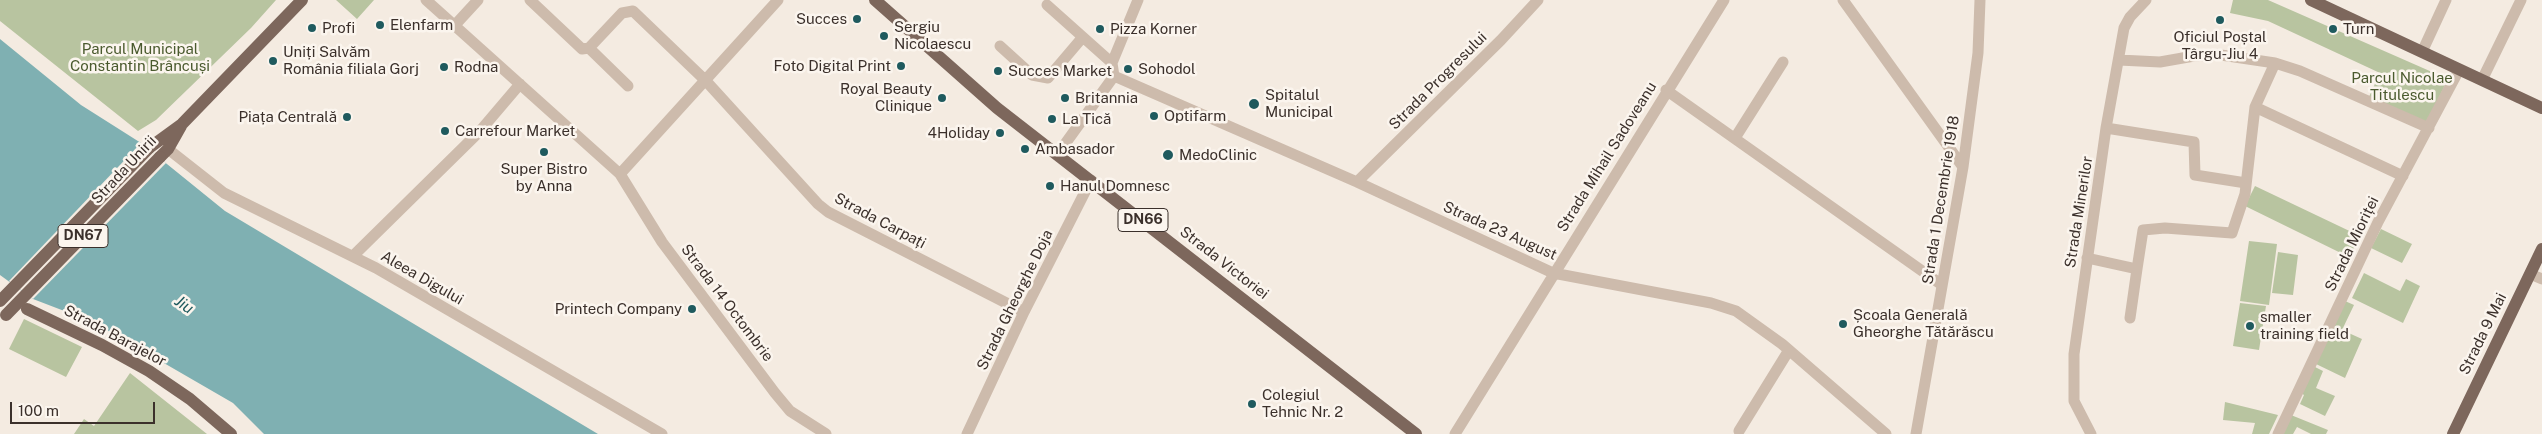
<!DOCTYPE html>
<meta charset="utf-8">
<style>
body{margin:0}
#map{position:relative;width:2542px;height:434px;overflow:hidden;background:#f4ebe1;font-family:"Public Sans",sans-serif}
canvas{display:block}
.scale{position:absolute;left:10px;top:402px;width:145px;height:22px;box-sizing:border-box;border:2px solid #3b302b;border-top:0;padding-left:6px;font-size:15px;line-height:18px;white-space:nowrap;color:#3b302b;-webkit-text-stroke:4px #fbf5ee;paint-order:stroke}
</style>
<div id="map">
<canvas width="2542" height="434"></canvas>
<div class="scale">100 m</div>
</div>
<script>
const context = document.querySelector('canvas').getContext('2d');
context.lineJoin = 'round';
function paint(path, color) {
  context.fillStyle = color;
  context.fill(path, 'evenodd');
}
function poly(rows) {
  const path = new Path2D();
  for (const r of rows) {
    path.moveTo(r[0], r[1]);
    for (let i = 2; i < r.length; i += 2) path.lineTo(r[i], r[i + 1]);
  }
  return path;
}
function trace(path, color, width, dash) {
  context.strokeStyle = color;
  context.lineWidth = width;
  context.lineCap = dash ? 'butt' : 'round';
  context.setLineDash(dash || []);
  context.stroke(path);
}
function label(font, color, halo, rows, align = 'center') {
  context.font = font + ' "Public Sans",sans-serif';
  context.lineWidth = 5;
  context.setLineDash([]);
  context.textBaseline = 'middle';
  context.strokeStyle = halo;
  context.fillStyle = color;
  for (const [text, x, y, turn = 0] of rows) {
    context.save();
    context.translate(x, y);
    context.rotate((+turn || 0) * Math.PI / 180);
    context.textAlign = isNaN(turn) ? turn : align;
    if (halo) context.strokeText(text, 0, 0);
    context.fillText(text, 0, 0);
    context.restore();
  }
}
paint(poly([
 [0,0,276,0,251,28,156,120,138,131,0,21],
 [336,0,374,0,357,19],
 [2233,0,2268,0,2448,79,2426,124,2368,99,2380,73,2268,21,2230,13],
 [2255,186,2360,236,2349,257,2245,206],
 [2381,229,2412,244,2402,263,2371,248],
 [2249,241,2277,244,2269,305,2240,301],
 [2278,252,2298,255,2293,295,2272,293],
 [2364,273,2400,291,2406,279,2420,286,2403,323,2352,298],
 [2345,301,2354,305,2342,330,2362,339,2345,378,2316,364],
 [2240,303,2266,306,2259,350,2233,346],
 [24,319,82,347,66,377,9,349],
 [2313,366,2323,371,2316,388,2335,396,2325,416,2300,404,2304,395,2301,393],
 [130,373,207,434,74,434,84,419,94,426],
 [2225,402,2278,415,2269,434,2252,434,2255,423,2223,420],
 [2291,415,2328,430,2326,434,2311,434,2297,427,2293,434,2282,434]
]), '#b8c4a0');
paint(poly([
 [0,39,81,105,141,143,225,211,598,434,264,434,233,403,93,322,33,299,0,275]
]), '#7fb0b2');
paint(poly([
 [141,143,166,163,33,299,9,281]
]), '#f4ebe1');
trace(poly([
 [426,0,620,174,662,242,775,393,790,411,826,434],
 [530,0,582,49,589,48,622,13,633,11,706,81,818,204,828,212,1024,312],
 [1843,0,1963,167],
 [1047,5,1112,63],
 [455,25,478,0],
 [1000,46,1032,75,1048,78,1082,38],
 [589,48,628,86],
 [2422,52,2446,0],
 [2119,60,2160,62,2194,56,2221,55,2275,63,2300,71,2429,128],
 [1114,76,1357,182,1553,273,1711,303,1736,311,1782,344,1886,434],
 [2482,80,2521,0],
 [1666,90,1942,285],
 [2255,107,2403,176],
 [2106,128,2194,142,2195,175,2246,183],
 [1735,138,1783,62],
 [168,149,224,193,376,268,662,434],
 [1057,155,1114,76,1112,63,1138,0],
 [620,174,778,0],
 [1357,182,1501,40,1538,0],
 [353,256,480,131,520,84],
 [2087,258,2137,269,2143,230,2165,228,2232,233,2245,194,2255,107,2275,63],
 [2530,274,2542,279],
 [2130,318,2137,269],
 [1739,431,1789,350],
 [967,434,1024,312,1091,180],
 [1455,434,1724,0],
 [1916,434,1963,167,1978,53,1980,0],
 [2091,434,2074,401,2074,354,2106,128,2124,28,2130,17,2146,0],
 [2278,434,2378,222,2459,70]
]), '#cdbbac', 11);
trace(poly([
 [875,0,997,108,1416,434],
 [2311,0,2542,108],
 [149,148,182,124,302,0],
 [160,157,168,149,181,126],
 [27,309,102,345,149,371,190,399,231,434],
 [2453,434,2542,249]
]), '#7d675c', 12);
trace(poly([
 [0,301,149,148],
 [6,315,160,157]
]), '#7d675c', 12);
for (const [x, y, r, color] of [
 [857,19,5,"#1f5a5e"],
 [2220,20,5,"#1f5a5e"],
 [380,25,5,"#1f5a5e"],
 [312,28,5,"#1f5a5e"],
 [1100,29,5,"#1f5a5e"],
 [2333,29,5,"#1f5a5e"],
 [884,36,5,"#1f5a5e"],
 [273,61,5,"#1f5a5e"],
 [901,66,5,"#1f5a5e"],
 [444,67,5,"#1f5a5e"],
 [1128,69,5,"#1f5a5e"],
 [998,71,5,"#1f5a5e"],
 [942,98,5,"#1f5a5e"],
 [1065,98,5,"#1f5a5e"],
 [1254,104,6,"#1f5a5e"],
 [1154,116,5,"#1f5a5e"],
 [347,117,5,"#1f5a5e"],
 [1052,119,5,"#1f5a5e"],
 [445,131,5,"#1f5a5e"],
 [1000,133,5,"#1f5a5e"],
 [1025,149,5,"#1f5a5e"],
 [544,152,5,"#1f5a5e"],
 [1168,155,6,"#1f5a5e"],
 [1050,186,5,"#1f5a5e"],
 [692,309,5,"#1f5a5e"],
 [1843,324,5,"#1f5a5e"],
 [2250,326,5,"#1f5a5e"],
 [1252,404,5,"#1f5a5e"]
]) {
  const dot = new Path2D();
  dot.arc(x, y, r, 0, 2 * Math.PI);
  context.fillStyle = color;
  context.fill(dot);
  trace(dot, '#fbf5ee', 2);
}
for (const [x, y, w] of [
 [1143,220,50],
 [83,236,50]
]) {
  const box = new Path2D();
  box.roundRect(x - w / 2, y - 11.5, w, 23, 4);
  context.fillStyle = '#fbf5ee';
  context.fill(box);
  trace(box, '#3b302b', 1);
}
label('bold 14px', '#3b302b', null, [
 ["DN66",1143,220],
 ["DN67",83,236]
]);
label('15px', '#3b302b', '#fbf5ee', [
 ["Succes",847,19,"right"],
 ["Elenfarm",390,25],
 ["Sergiu",894,27],
 ["Nicolaescu",894,44],
 ["Profi",322,28],
 ["Pizza Korner",1110,29],
 ["Turn",2343,29],
 ["Oficiul Poștal",2220,37,"center"],
 ["Târgu-Jiu 4",2220,54,"center"],
 ["Uniți Salvăm",283,52],
 ["România filiala Gorj",283,69],
 ["Foto Digital Print",891,66,"right"],
 ["Rodna",454,67],
 ["Sohodol",1138,69],
 ["Succes Market",1008,71],
 ["Royal Beauty",932,89,"right"],
 ["Clinique",932,106,"right"],
 ["Spitalul",1265,95],
 ["Municipal",1265,112],
 ["Britannia",1075,98],
 ["Optifarm",1164,116],
 ["Piața Centrală",337,117,"right"],
 ["La Tică",1062,119],
 ["Carrefour Market",455,131],
 ["4Holiday",990,133,"right"],
 ["Ambasador",1035,149],
 ["MedoClinic",1179,155],
 ["Super Bistro",544,169,"center"],
 ["by Anna",544,186,"center"],
 ["Hanul Domnesc",1060,186],
 ["Printech Company",682,309,"right"],
 ["Școala Generală",1853,315],
 ["Gheorghe Tătărăscu",1853,332],
 ["smaller",2260,317],
 ["training field",2260,334],
 ["Colegiul",1262,395],
 ["Tehnic Nr. 2",1262,412]
], 'left');
label('15px', '#4a5a2e', '#fbf5ee', [
 ["Parcul Municipal",140,49],
 ["Constantin Brâncuși",140,66],
 ["Parcul Nicolae",2402,78],
 ["Titulescu",2402,95]
]);
label('15px', '#3b302b', '#fbf5ee', [
 ["Strada Progresului",1438,81,-45],
 ["Strada Mihail Sadoveanu",1607,157,-58],
 ["Strada Unirii",124,170,-47],
 ["Strada 1 Decembrie 1918",1941,200,-81],
 ["Strada Minerilor",2079,212,-81],
 ["Strada Carpați",880,221,28],
 ["Strada 23 August",1500,231,24],
 ["Strada Mioriței",2352,244,-64],
 ["Strada Victoriei",1224,263,38],
 ["Aleea Digului",422,278,30],
 ["Strada Gheorghe Doja",1015,300,-64],
 ["Strada 14 Octombrie",727,303,53],
 ["Strada 9 Mai",2483,334,-64],
 ["Strada Barajelor",115,336,28]
]);
label('italic 16px', '#1f5a5e', '#fbf5ee', [
 ["Jiu",184,305,35]
]);
</script>
